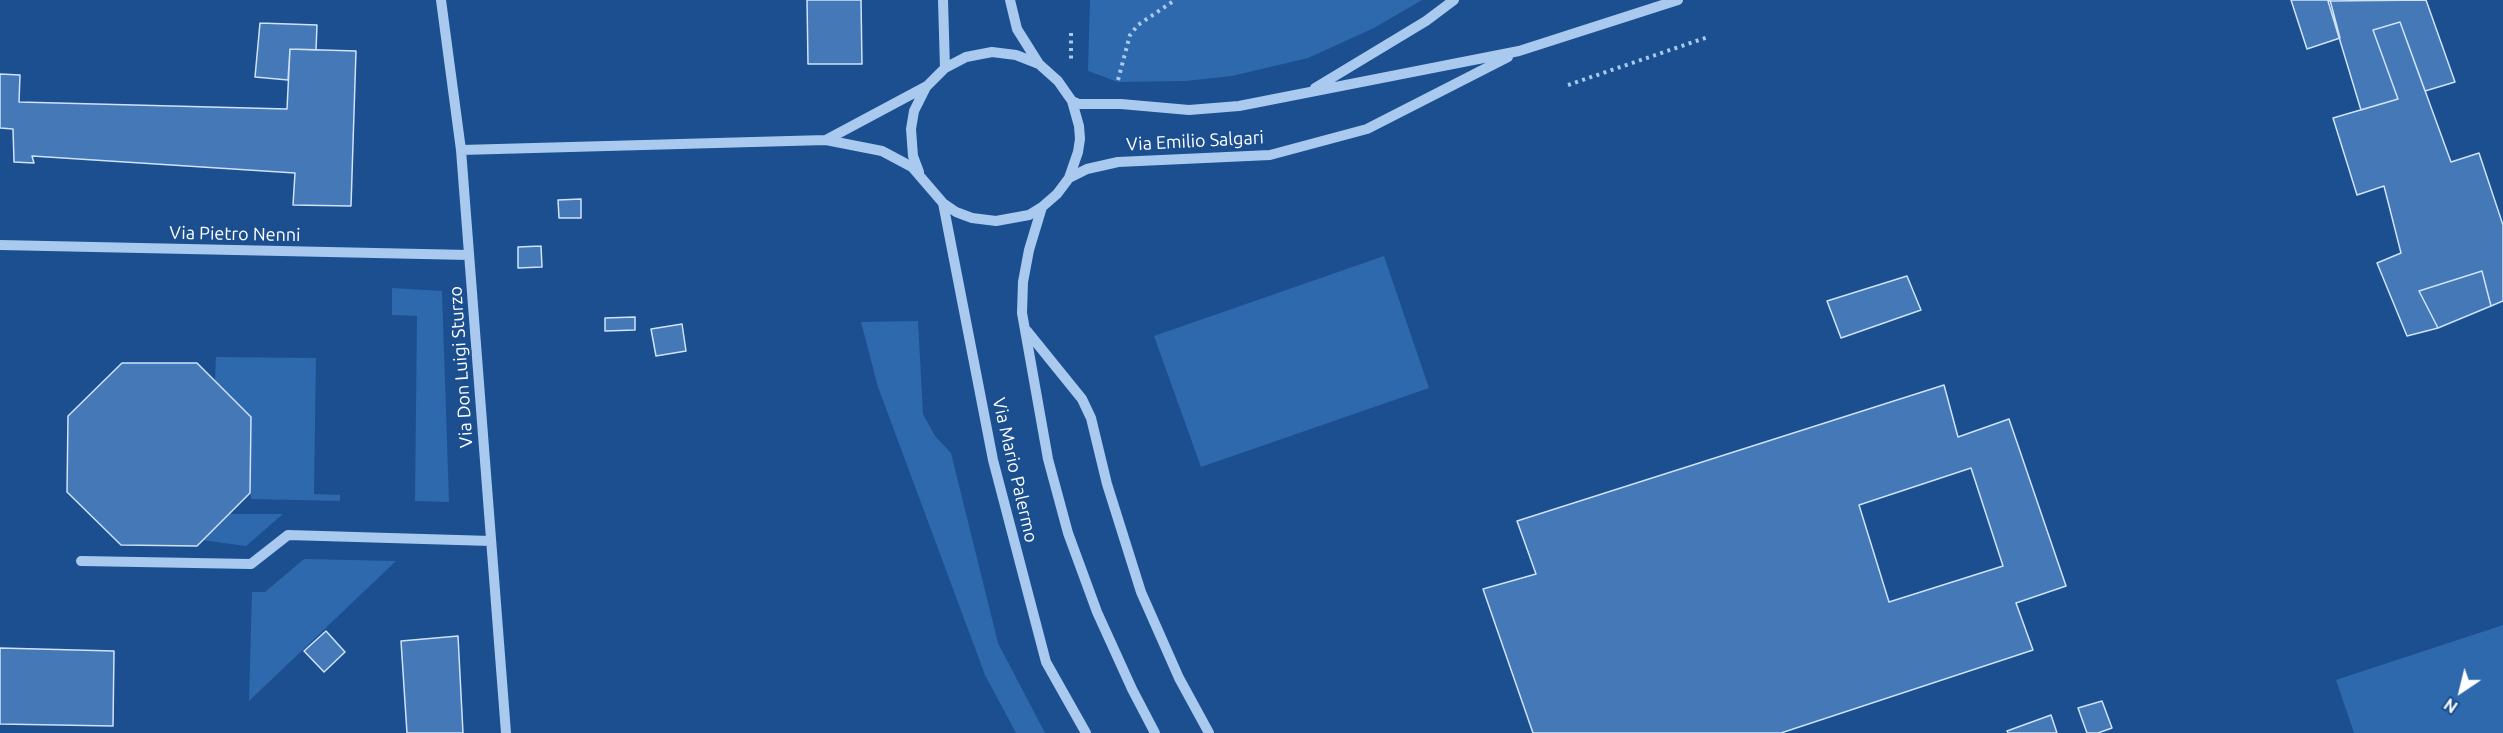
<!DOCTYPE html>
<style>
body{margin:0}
#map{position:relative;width:2503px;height:733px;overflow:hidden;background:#1b4f8f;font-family:Ubuntu,sans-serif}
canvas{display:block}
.north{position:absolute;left:2431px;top:661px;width:60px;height:60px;-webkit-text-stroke:4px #1b4f8f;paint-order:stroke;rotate:215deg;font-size:16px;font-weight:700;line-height:24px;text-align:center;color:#fff}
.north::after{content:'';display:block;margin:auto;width:21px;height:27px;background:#fff;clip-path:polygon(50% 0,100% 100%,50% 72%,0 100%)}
</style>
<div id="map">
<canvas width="2503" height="733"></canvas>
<div class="north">N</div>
</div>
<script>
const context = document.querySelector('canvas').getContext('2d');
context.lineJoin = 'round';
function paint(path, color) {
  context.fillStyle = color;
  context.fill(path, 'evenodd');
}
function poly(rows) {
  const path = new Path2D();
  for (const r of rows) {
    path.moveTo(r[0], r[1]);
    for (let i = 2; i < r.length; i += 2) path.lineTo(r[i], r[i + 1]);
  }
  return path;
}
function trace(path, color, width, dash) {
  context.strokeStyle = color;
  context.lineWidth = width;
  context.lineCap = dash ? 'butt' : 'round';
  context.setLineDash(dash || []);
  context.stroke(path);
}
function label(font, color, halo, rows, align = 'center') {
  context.font = font + ' Ubuntu,sans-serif';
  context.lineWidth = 4.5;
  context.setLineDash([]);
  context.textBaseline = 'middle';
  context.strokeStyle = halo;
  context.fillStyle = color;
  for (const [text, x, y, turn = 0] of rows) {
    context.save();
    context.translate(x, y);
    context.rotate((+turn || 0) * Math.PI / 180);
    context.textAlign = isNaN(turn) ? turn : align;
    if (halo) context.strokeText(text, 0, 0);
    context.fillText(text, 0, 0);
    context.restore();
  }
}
paint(poly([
 [1090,0,1422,0,1374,28,1308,58,1232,76,1186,81,1118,82,1088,71],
 [1384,256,1429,388,1201,467,1154,336],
 [392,288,442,291,449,502,415,501,417,316,392,315],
 [918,321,923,414,935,436,951,453,998,643,1045,733,1016,733,985,675,878,387,861,322],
 [216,357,316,358,314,494,340,495,340,501,251,499,251,417,215,381],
 [230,514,283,514,246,546,202,540],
 [304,559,396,561,249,701,252,592,265,592],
 [2503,625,2503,733,2354,733,2336,680]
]), '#2e69ad');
const building = poly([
 [807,0,861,0,862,64,808,64,807,0],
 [2291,0,2330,0,2340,38,2307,49,2291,0],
 [2426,0,2455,82,2425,91,2400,22,2373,30,2398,99,2361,110,2328,1,2426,0],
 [2400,22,2451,162,2479,153,2503,225,2503,301,2491,306,2482,271,2419,291,2438,328,2407,336,2377,263,2401,253,2384,186,2357,195,2333,118,2398,99,2373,30,2400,22],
 [260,23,317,25,316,50,290,49,288,80,255,77,260,23],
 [290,49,356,51,351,206,293,205,295,173,32,156,34,163,14,162,13,129,0,128,0,74,20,75,19,102,287,109,290,49],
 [581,199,581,218,559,218,558,200,581,199],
 [541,246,542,267,518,268,518,247,541,246],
 [2482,271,2491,306,2438,328,2419,291,2482,271],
 [1907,276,1921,310,1841,338,1827,301,1907,276],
 [635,317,635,330,605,331,605,318,635,317],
 [682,324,686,351,656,356,651,329,682,324],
 [122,363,197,363,251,417,250,493,197,546,121,545,67,492,68,416,122,363],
 [1944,385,1958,437,2009,419,2066,586,2016,603,2033,650,1781,733,1533,733,1483,589,1536,574,1517,521,1944,385],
 [1971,468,2003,566,1889,602,1859,505,1971,468],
 [326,631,345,652,324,672,304,651,326,631],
 [458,636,463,733,407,733,401,641,458,636],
 [0,648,114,651,113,726,0,724,0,648],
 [2102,701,2112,728,2098,733,2087,733,2078,708,2102,701],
 [2051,715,2057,733,2008,733,2007,731,2051,715]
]);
paint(building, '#4478b7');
trace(building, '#cfe3fa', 1.5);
trace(poly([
 [1071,33,1071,61],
 [1118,80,1130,35,1138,25,1175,0],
 [1568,85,1708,37]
]), '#a9c9ee', 4, [3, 4.5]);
trace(poly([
 [441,0,461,150,506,733],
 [943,0,945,68],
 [1010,0,1017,29,1039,64],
 [1315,88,1426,21,1454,0],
 [1072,101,1079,104,1121,104,1189,110,1239,106,1519,51,1678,0],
 [461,150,826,140,882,151,912,167,943,203,956,212,972,218,996,221,1029,215,1042,207,1057,194,1069,178,1078,152,1080,139,1079,126,1072,101,1058,81,1039,64,1016,55,992,52,966,57,945,68,927,86,826,140],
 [919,172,913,156,911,129,914,111,926,87],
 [1069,178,1087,169,1118,162,1270,155,1367,129,1508,57],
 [943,203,993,460,1046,662,1086,733],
 [1042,207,1029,250,1023,282,1022,313,1048,459,1068,533,1097,612,1132,689,1155,733],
 [0,245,469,255],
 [1027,331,1082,399,1091,418,1107,484,1141,592,1179,678,1209,733],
 [81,561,251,564,288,535,491,541]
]), '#a9c9ee', 10);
label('18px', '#fff', '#1b4f8f', [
 ["Via Emilio Salgari",1195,141,-3],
 ["Via Pietro Nenni",235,234,1],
 ["Via Don Luigi Sturzo",461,367,-94],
 ["Via Mario Palermo",1015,470,77]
]);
</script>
